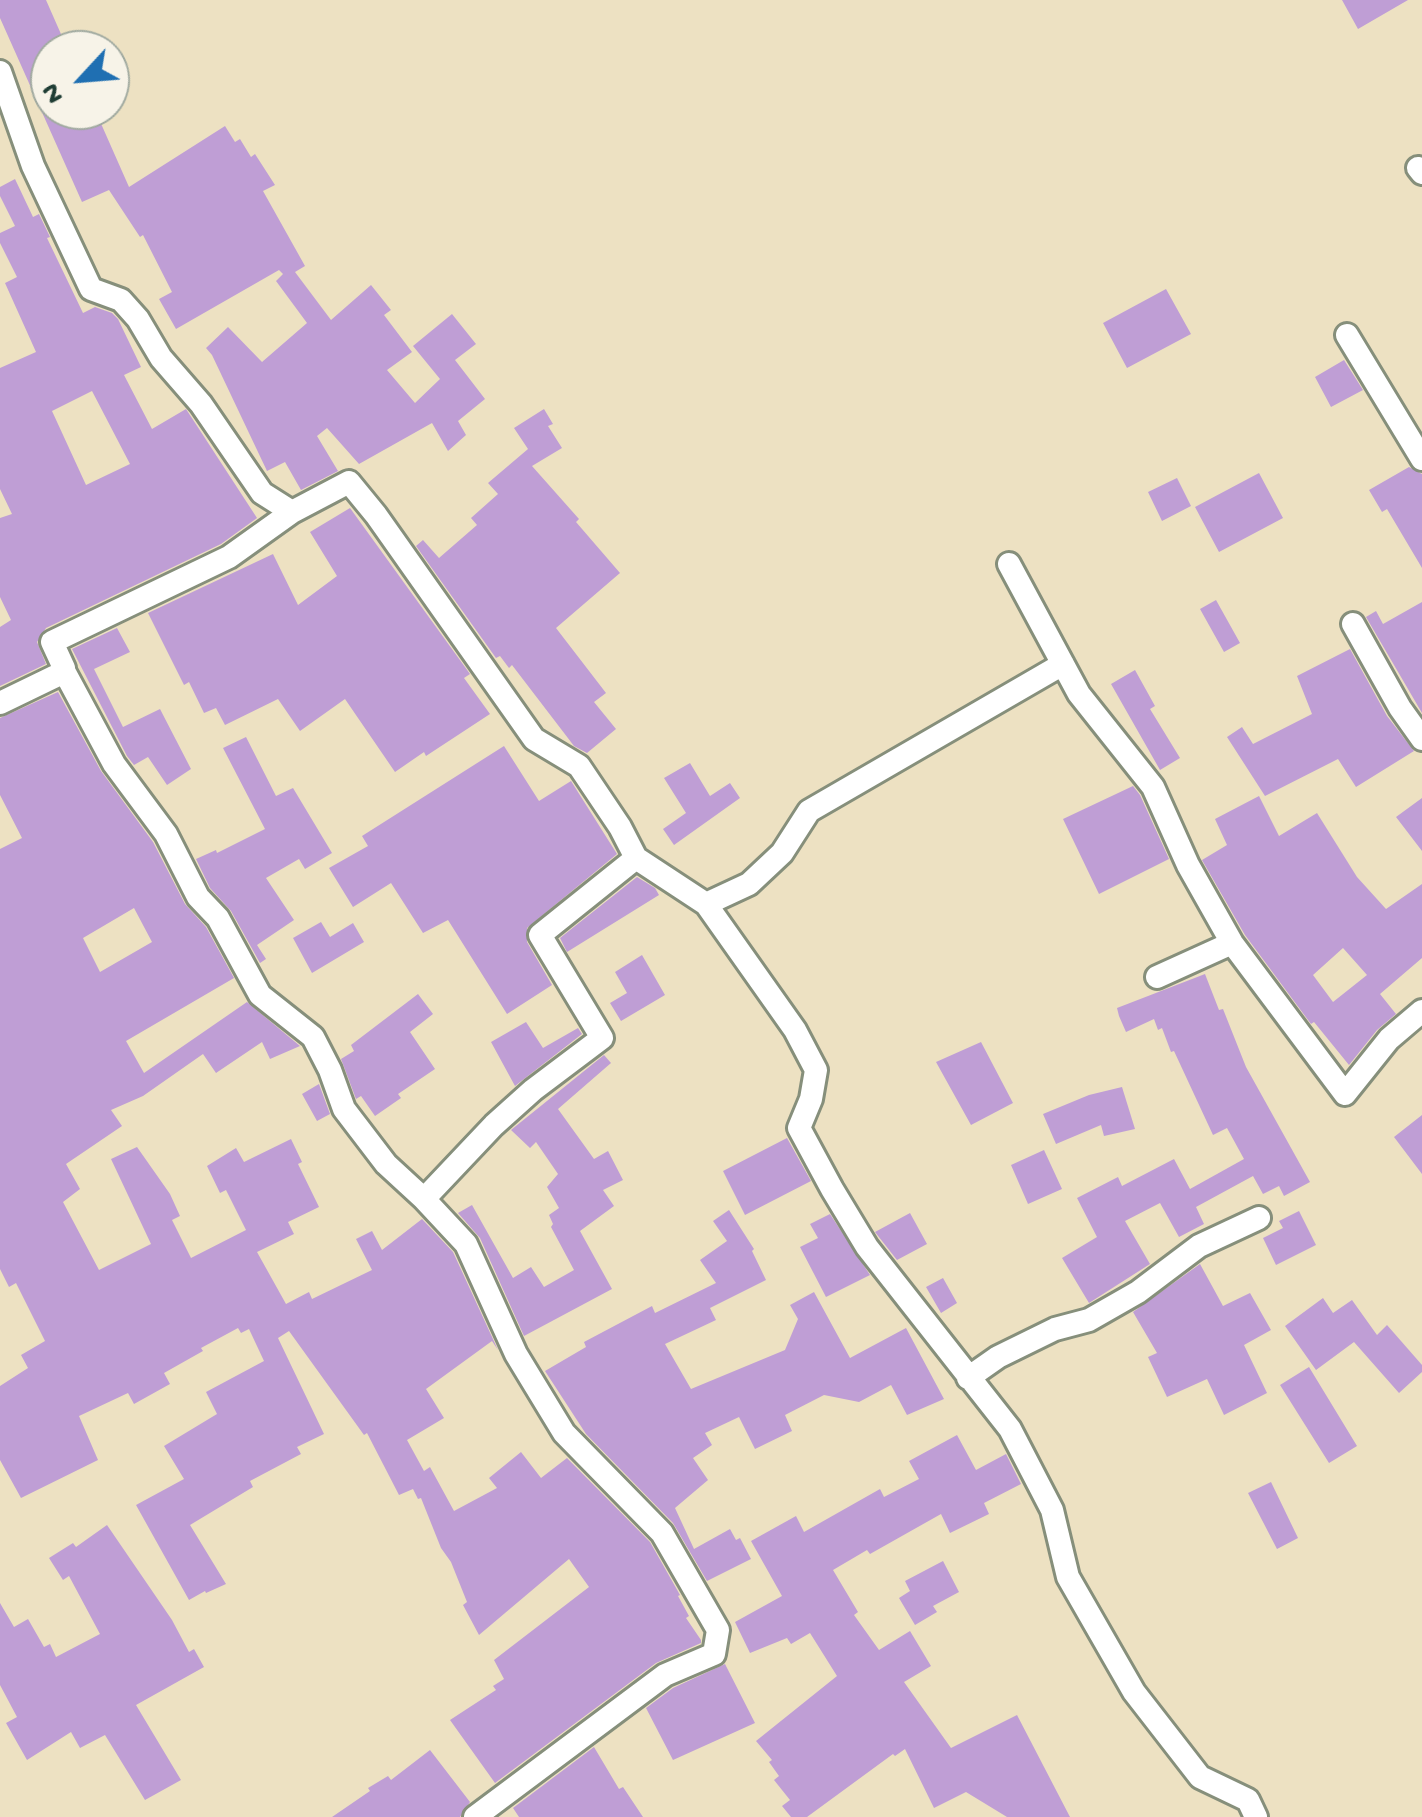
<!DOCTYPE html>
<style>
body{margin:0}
#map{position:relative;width:1422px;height:1817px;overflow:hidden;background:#ede1c2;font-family:"Gochi Hand",sans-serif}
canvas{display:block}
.north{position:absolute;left:30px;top:30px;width:100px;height:100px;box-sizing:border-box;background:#f7f3e8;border:2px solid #a1aaa0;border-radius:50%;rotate:244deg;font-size:28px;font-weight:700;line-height:40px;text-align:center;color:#1f3d34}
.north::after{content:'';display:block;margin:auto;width:35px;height:45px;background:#1f6fb2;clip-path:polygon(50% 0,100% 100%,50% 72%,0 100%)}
</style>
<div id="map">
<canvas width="1422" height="1817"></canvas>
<div class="north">N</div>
</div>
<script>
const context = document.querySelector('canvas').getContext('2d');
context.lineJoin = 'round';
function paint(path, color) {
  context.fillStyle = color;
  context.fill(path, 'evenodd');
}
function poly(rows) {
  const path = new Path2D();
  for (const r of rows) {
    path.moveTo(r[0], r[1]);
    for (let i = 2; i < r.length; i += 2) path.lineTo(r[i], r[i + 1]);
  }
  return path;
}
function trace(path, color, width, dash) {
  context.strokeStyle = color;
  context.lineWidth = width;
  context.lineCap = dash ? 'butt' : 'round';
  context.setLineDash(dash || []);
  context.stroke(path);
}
paint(poly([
 [0,0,46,0,68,50,50,50,50,110,95,110,129,187,225,126,235,142,240,139,251,157,255,154,275,185,263,191,305,266,295,272,331,320,371,285,391,310,384,315,412,352,387,370,415,403,440,379,413,346,452,314,476,344,455,360,485,399,458,421,466,435,448,451,432,423,359,464,327,428,317,436,338,471,301,490,285,462,267,471,212,355,206,348,228,327,262,362,307,323,276,281,283,274,279,270,176,329,159,299,172,292,143,235,140,237,109,190,82,202,0,18],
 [1342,0,1408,0,1358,29],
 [15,179,33,217,39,214,50,237,47,238,83,313,95,307,112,313,118,319,141,367,124,375,152,429,186,409,257,518,221,544,46,628,37,642,46,664,0,686,0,627,11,620,0,597,0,518,12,514,0,489,0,368,36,352,5,283,17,277,0,243,0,233,15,226,0,196,0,187],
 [92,391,130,464,86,485,52,411],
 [1166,289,1191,334,1127,368,1103,323],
 [1344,360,1363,390,1331,407,1315,377],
 [544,409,553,424,548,426,562,448,532,466,579,519,576,522,620,573,556,628,606,693,594,702,616,729,587,753,574,746,512,665,509,668,500,656,496,658,416,546,423,540,439,558,477,525,471,518,498,494,488,483,528,449,514,428],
 [1409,467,1422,474,1422,568,1387,509,1382,512,1369,490],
 [1259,473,1283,518,1219,552,1195,507],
 [1177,478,1191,506,1162,521,1148,492],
 [350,508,470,674,464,678,490,714,426,756,424,752,395,772,345,699,300,731,278,699,225,725,216,708,204,713,189,682,184,685,148,613,273,554,298,605,337,576,310,532],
 [1216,600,1240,643,1224,652,1200,609],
 [1422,602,1422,713,1366,617,1376,611,1383,624],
 [117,628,130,652,94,669,123,727,160,709,191,769,167,785,148,757,134,765,127,756,72,649],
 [1350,649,1387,716,1414,751,1356,787,1338,759,1265,796,1227,737,1242,727,1253,744,1312,714,1297,676],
 [1135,670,1155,706,1150,709,1180,758,1160,770,1111,684],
 [58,692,101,771,153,842,185,904,206,927,234,978,126,1041,144,1073,247,1002,300,1046,270,1059,262,1042,216,1073,203,1054,143,1096,111,1110,122,1126,66,1164,80,1189,63,1202,99,1270,151,1244,111,1159,137,1147,170,1194,180,1216,172,1220,191,1258,246,1230,226,1190,220,1193,207,1166,236,1148,244,1162,291,1139,302,1162,298,1164,319,1207,288,1222,294,1234,257,1252,286,1304,309,1292,312,1299,372,1270,356,1239,372,1231,382,1250,422,1219,453,1252,498,1350,492,1341,426,1389,444,1418,407,1440,424,1471,430,1467,454,1511,497,1488,489,1478,521,1452,541,1478,567,1458,650,1542,680,1595,678,1596,689,1616,686,1618,701,1640,701,1643,656,1663,495,1783,450,1720,496,1690,493,1686,504,1679,494,1660,589,1587,569,1559,479,1635,463,1605,467,1602,451,1562,441,1548,421,1498,418,1499,413,1489,399,1495,367,1433,364,1435,289,1331,278,1338,324,1434,297,1447,301,1454,250,1481,253,1487,190,1525,226,1584,206,1593,205,1591,189,1600,136,1505,184,1479,164,1446,217,1414,206,1392,264,1361,249,1329,241,1333,238,1328,201,1348,203,1351,164,1373,170,1384,134,1404,128,1393,79,1416,98,1460,21,1498,0,1460,0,1386,28,1368,21,1355,45,1341,16,1283,9,1287,0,1269,0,849,22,838,0,795,0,718],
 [134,908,152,942,100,972,83,938],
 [246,737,276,796,293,788,332,853,305,869,299,859,266,878,294,920,257,945,266,959,260,963,231,911,210,888,196,859,216,850,217,853,265,829,223,748],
 [504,746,539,801,571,781,617,854,527,928,527,942,552,985,507,1014,448,920,423,933,391,883,353,907,329,868,368,846,362,836],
 [690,763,710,796,730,783,740,798,674,845,663,829,686,813,664,778],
 [1133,786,1140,795,1169,859,1099,894,1063,819],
 [1259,796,1279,836,1317,813,1357,877,1386,909,1422,884,1422,958,1380,994,1396,1014,1377,1030,1349,1065,1314,1022,1311,1024,1245,935,1202,860,1227,845,1215,819],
 [1343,948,1367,975,1333,1002,1313,975],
 [1422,798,1422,851,1396,817],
 [637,877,655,888,659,895,567,952,560,938],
 [321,922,330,937,353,923,364,942,312,973,293,938],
 [642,955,665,995,621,1021,610,1003,627,993,615,972],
 [1205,974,1219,1010,1223,1009,1246,1067,1310,1182,1284,1196,1279,1186,1263,1194,1253,1176,1196,1207,1204,1224,1179,1237,1160,1203,1125,1221,1150,1264,1089,1303,1062,1258,1097,1237,1077,1198,1118,1177,1122,1186,1174,1159,1190,1189,1244,1159,1227,1128,1213,1135,1174,1051,1171,1052,1162,1028,1158,1030,1154,1019,1126,1032,1119,1016,1117,1008],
 [418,994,433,1014,410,1032,435,1069,398,1094,401,1098,375,1116,361,1096,356,1099,341,1059,354,1051,351,1045],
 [526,1022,543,1048,578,1028,582,1034,515,1086,491,1042],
 [981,1042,1013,1103,971,1125,936,1062],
 [604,1055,611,1063,558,1109,594,1159,608,1151,623,1180,603,1190,614,1206,580,1231,612,1289,524,1336,480,1238,458,1213,472,1205,513,1278,531,1267,544,1287,574,1270,551,1227,553,1224,549,1215,559,1208,547,1187,558,1174,536,1142,530,1148,511,1130],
 [319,1084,330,1114,317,1121,302,1094],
 [1122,1087,1135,1129,1104,1136,1101,1125,1056,1144,1043,1114,1089,1095],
 [1422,1115,1422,1174,1394,1137],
 [787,1138,811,1181,745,1215,723,1171],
 [1044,1150,1062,1189,1028,1204,1011,1165],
 [729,1210,754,1249,752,1251,766,1280,710,1308,716,1320,665,1344,691,1389,785,1350,798,1319,790,1305,814,1292,850,1358,906,1328,944,1399,907,1415,891,1385,859,1402,824,1395,785,1415,792,1431,755,1449,739,1417,705,1433,712,1445,693,1458,708,1480,675,1508,694,1549,730,1529,736,1540,740,1538,751,1559,707,1581,673,1523,586,1434,545,1371,586,1347,584,1342,652,1306,655,1313,716,1283,700,1260,727,1241,713,1221],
 [1299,1211,1316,1245,1276,1265,1263,1238,1283,1228,1279,1221],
 [910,1213,927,1244,897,1260,875,1232],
 [830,1214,870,1275,826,1297,800,1247,818,1238,810,1224],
 [1200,1264,1223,1306,1250,1293,1271,1330,1244,1345,1267,1393,1224,1415,1207,1379,1167,1397,1148,1357,1157,1353,1133,1312],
 [943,1278,957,1303,941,1313,926,1287],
 [1323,1298,1333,1313,1352,1300,1377,1335,1387,1325,1422,1365,1422,1372,1399,1393,1354,1342,1316,1370,1285,1326],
 [1309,1367,1357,1446,1329,1463,1280,1385],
 [957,1435,976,1470,1006,1454,1021,1484,984,1503,989,1514,950,1533,941,1514,870,1554,867,1550,833,1570,858,1612,854,1615,879,1650,910,1631,931,1666,904,1682,951,1748,1017,1715,1070,1817,1007,1817,966,1792,934,1808,905,1749,895,1756,893,1754,807,1817,791,1817,782,1806,790,1800,774,1780,779,1776,769,1762,772,1760,756,1741,837,1676,810,1633,791,1644,787,1638,750,1653,735,1622,782,1596,751,1541,796,1516,804,1532,880,1489,884,1497,919,1479,909,1461],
 [1271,1482,1298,1538,1277,1549,1248,1493],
 [107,1525,172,1620,189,1652,194,1649,204,1667,136,1705,181,1780,145,1800,105,1735,80,1748,71,1732,27,1760,6,1723,17,1717,0,1685,0,1603,14,1627,28,1619,44,1647,50,1644,56,1657,100,1634,69,1576,63,1580,49,1558,73,1543,76,1547],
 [943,1561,959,1592,933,1606,937,1612,915,1625,899,1598,910,1591,905,1581],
 [725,1664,755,1723,673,1760,646,1708,673,1688],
 [594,1747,619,1789,623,1787,643,1817,519,1817,513,1808],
 [430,1750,470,1802,460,1817,332,1817,370,1791,368,1788,388,1776,391,1780]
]), '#bf9ed5');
const street = poly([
 [0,72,33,166,91,289,121,300,138,319,161,358,201,404,262,493,292,512,349,482,376,515,534,739,579,766,620,827,636,858],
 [1418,168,1422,173],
 [1347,335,1422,459],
 [1009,564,1079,694,1153,787,1188,865,1232,943,1345,1094,1389,1039,1422,1011],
 [1353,624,1400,708,1422,739],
 [63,669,114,764,166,834,198,897,218,918,260,995,313,1037,330,1070,344,1109,386,1164,424,1199],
 [0,703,62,673,64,668,52,642,229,557,292,512],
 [706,904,795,1030,816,1070,811,1099,799,1128,832,1189,867,1247,1010,1429,1052,1510,1068,1577,1134,1692,1200,1777,1248,1800,1256,1817],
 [1157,977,1232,943],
 [968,1378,998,1357,1055,1329,1089,1320,1138,1292,1199,1246,1259,1218],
 [475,1817,665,1675,714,1654,718,1630,662,1533,564,1433,516,1354,466,1244,424,1199,494,1125,533,1090,602,1038,540,935,636,858,706,904,749,884,782,853,809,811,1063,664]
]);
trace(street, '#868f7b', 28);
trace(street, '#fff', 22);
</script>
